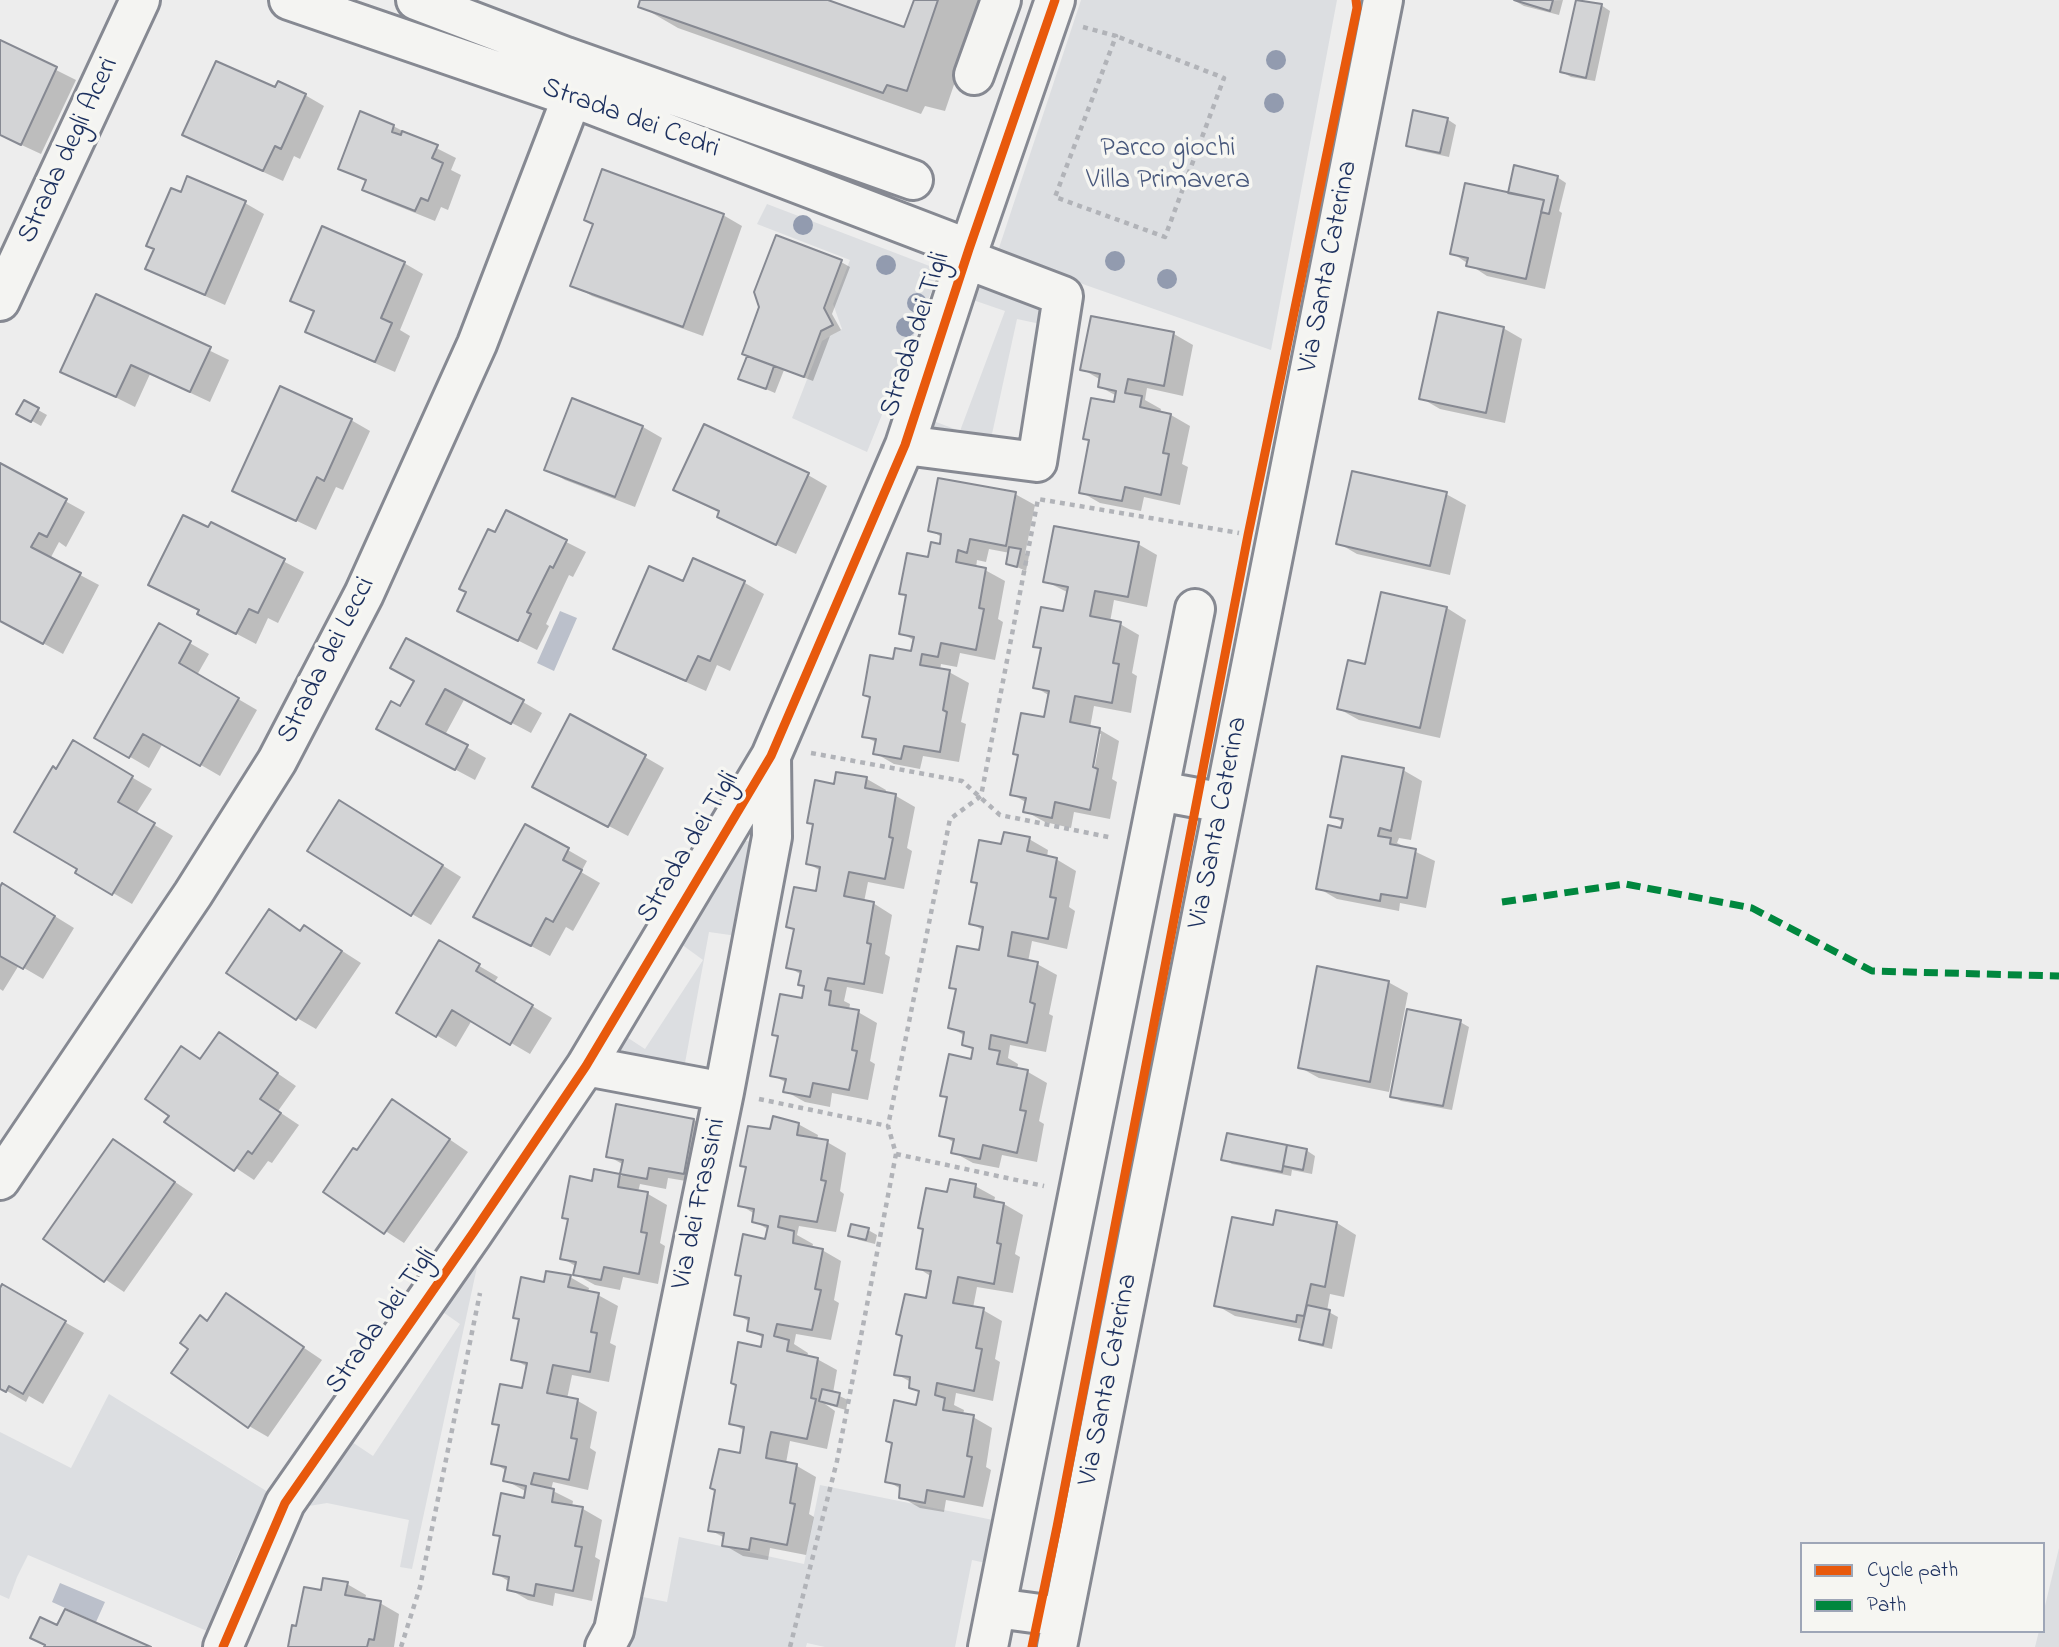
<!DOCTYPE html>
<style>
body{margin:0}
#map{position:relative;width:2059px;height:1647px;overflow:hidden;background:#ededed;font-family:"Indie Flower",sans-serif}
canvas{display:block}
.legend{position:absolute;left:1800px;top:1542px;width:245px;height:91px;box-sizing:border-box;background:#f6f6f2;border:2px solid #9ea6b7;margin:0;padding:9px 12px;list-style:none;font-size:21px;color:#1b2f5e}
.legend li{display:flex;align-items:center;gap:14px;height:35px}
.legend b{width:35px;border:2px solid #9ea6b7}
</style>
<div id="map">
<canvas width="2059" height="1647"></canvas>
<ul class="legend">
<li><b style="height:9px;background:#e8590c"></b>Cycle path</li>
<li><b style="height:9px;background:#00873e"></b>Path</li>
</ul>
</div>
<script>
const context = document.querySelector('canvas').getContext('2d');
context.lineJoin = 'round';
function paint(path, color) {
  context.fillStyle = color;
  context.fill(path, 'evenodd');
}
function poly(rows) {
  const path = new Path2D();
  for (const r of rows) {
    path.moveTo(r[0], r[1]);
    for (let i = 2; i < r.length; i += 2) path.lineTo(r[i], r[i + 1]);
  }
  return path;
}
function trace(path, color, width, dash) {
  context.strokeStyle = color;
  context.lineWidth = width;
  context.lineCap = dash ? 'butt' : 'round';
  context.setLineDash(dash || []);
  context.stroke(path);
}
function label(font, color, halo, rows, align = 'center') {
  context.font = font + ' "Indie Flower",sans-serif';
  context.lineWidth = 7;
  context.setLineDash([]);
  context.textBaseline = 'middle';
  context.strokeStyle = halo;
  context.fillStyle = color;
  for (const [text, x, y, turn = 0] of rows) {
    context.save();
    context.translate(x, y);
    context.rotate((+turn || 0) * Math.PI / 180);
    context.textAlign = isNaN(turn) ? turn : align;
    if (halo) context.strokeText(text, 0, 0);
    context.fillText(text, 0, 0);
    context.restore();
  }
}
paint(poly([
 [1081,0,1337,0,1271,350,997,254],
 [767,204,940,270,867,452,792,418,822,341,842,329,833,304,850,260,757,224],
 [982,277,1050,296,1045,325,1017,319,992,434,1020,441,921,439,928,419,960,431,1005,311,973,300],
 [742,841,748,841,753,846,737,936,709,932,685,1063,713,1068,711,1081,608,1057,622,1034,645,1049,703,960,681,944],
 [480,1253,412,1569,400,1567,409,1520,327,1503,309,1506,352,1442,373,1456,460,1324,440,1310],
 [109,1394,268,1492,235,1561,207,1631,28,1555,17,1577,9,1599,0,1595,0,1432,71,1468],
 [820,1485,1003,1522,995,1565,972,1560,955,1647,825,1647,807,1643,806,1647,627,1647,638,1596,667,1602,679,1537,804,1564],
 [2059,1548,2059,1647,2035,1647,2039,1631,2043,1631,2043,1614]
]), '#dcdee1');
paint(poly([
 [560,611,577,618,554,671,537,663],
 [60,1583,105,1602,96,1622,52,1602]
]), '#bbc0cb');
paint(poly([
 [640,0,823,0,905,29,916,0,983,0,945,111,925,106,921,114,678,28,640,6],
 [1563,0,1559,15,1524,6,1515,1],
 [1601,5,1610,11,1595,81,1571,77,1562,72],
 [0,42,76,80,41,154,0,135],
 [276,90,305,95,324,106,300,159,294,156,283,181,204,145,184,134],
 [1447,119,1456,125,1449,157,1417,150,1408,145],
 [393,126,456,158,451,170,461,175,448,210,441,207,435,221,383,200,364,189,367,182,340,168],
 [1557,177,1566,183,1559,211,1562,213,1545,289,1487,276,1452,253,1509,195],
 [182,194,245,203,264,214,225,305,167,279,148,268],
 [723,215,742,226,703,336,592,296,573,285],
 [841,262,850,267,832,314,841,330,830,336,813,381,784,370,775,393,740,378,749,356],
 [404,263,423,274,400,330,410,336,395,372,327,342,308,331,316,312,293,300],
 [97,296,229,360,210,402,150,374,135,407,63,371],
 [1092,318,1174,334,1193,345,1183,396,1147,388,1145,400,1161,409,1160,413,1171,415,1190,426,1182,464,1188,467,1180,505,1144,497,1141,511,1100,503,1081,492,1091,441,1085,438,1115,404,1117,396,1100,387,1101,380,1082,369],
 [1503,328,1522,339,1505,423,1440,409,1421,398],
 [573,400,643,427,662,438,635,507,565,480,546,469],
 [24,402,47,415,41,426,18,413],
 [351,420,370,431,343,490,336,487,316,530,234,491],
 [0,465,85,512,66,547,59,542,50,559,99,585,63,654,0,620],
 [808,475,827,486,796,554,738,527,719,516,720,513,675,490],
 [1015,494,1035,505,1025,554,1029,556,1026,571,1008,563,1010,553,989,549,986,562,977,560,976,568,985,570,1005,581,998,619,1003,622,995,660,960,653,957,667,941,664,940,670,949,672,969,683,961,722,966,724,959,762,923,756,920,769,894,764,875,753,877,743,864,736,871,698,865,694,894,661,913,653,915,641,901,633,907,597,901,593,941,546,943,538,930,530],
 [1446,494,1466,505,1450,575,1357,554,1338,543],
 [507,512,586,552,573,577,569,575,546,624,549,626,537,650,459,611],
 [212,524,304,572,278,623,268,618,256,644,218,624,209,529],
 [1138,544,1157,555,1147,607,1114,600,1110,622,1120,624,1139,635,1132,673,1137,676,1131,713,1094,706,1090,728,1100,730,1119,741,1112,779,1117,782,1110,819,1074,812,1071,828,1045,822,1025,811,1027,803,1012,794,1046,719,1050,696,1035,687,1042,650,1035,646,1065,613,1069,593,1045,581],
 [1097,734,1101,734,1093,776,1090,776],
 [694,560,745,583,764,594,730,671,717,665,706,691,634,659,615,648,683,583],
 [1382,594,1447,608,1466,620,1440,738,1359,720,1339,709,1366,666],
 [160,626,209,654,197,675,257,710,220,776,163,743,149,768,96,737],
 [416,680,523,702,542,713,531,733,465,698,445,735,486,758,475,780,398,739,401,708],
 [73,743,152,789,136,814,173,836,132,904,77,872,80,869,57,771],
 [645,757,664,768,628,836,553,797],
 [1403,770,1422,781,1411,840,1399,838,1397,843,1435,861,1426,908,1400,903,1399,911,1337,899,1318,888,1343,830,1344,823,1332,816],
 [837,774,867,779,886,790,885,794,896,796,915,807,907,848,912,851,904,889,868,882,864,902,873,903,892,915,885,954,890,957,883,994,847,987,844,1001,850,1004,849,1010,858,1012,877,1023,870,1061,875,1064,868,1100,832,1093,830,1107,805,1102,785,1091,787,1083,772,1075,780,1037,774,1034,803,1000,806,987,802,975,788,967,795,931,788,926,817,893,821,871,807,863,815,825,809,822,835,786],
 [359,813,461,877,431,925,412,914],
 [526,826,587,861,581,872,600,883,573,931,566,927,550,956,495,927],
 [1029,839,1048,850,1047,857,1056,859,1076,871,1069,907,1075,911,1067,949,1032,941,1028,962,1037,964,1057,975,1049,1014,1053,1016,1046,1052,1010,1045,1008,1058,1018,1064,1017,1070,1028,1072,1047,1083,1039,1121,1044,1124,1037,1162,1002,1155,999,1168,973,1163,953,1152,955,1143,941,1135,948,1098,942,1095,972,1061,974,1050,964,1044,965,1036,950,1027,957,991,951,987,980,952,984,931,971,923,978,884,973,881,1002,846],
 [0,890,22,896,74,928,43,979,19,965,3,991,0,989],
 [270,911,302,932,305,927,361,963,316,1029,297,1018],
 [440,943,498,977,494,983,552,1018,530,1054,472,1020,456,1047,398,1012],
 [1388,982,1408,993,1389,1092,1319,1078,1299,1067],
 [1460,1022,1469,1027,1452,1110,1401,1101,1392,1096],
 [220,1034,296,1086,278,1111,299,1125,272,1163,268,1161,254,1180,167,1122,202,1060],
 [617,1106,694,1120,713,1131,704,1184,668,1178,666,1189,640,1184,638,1192,648,1194,667,1205,660,1243,665,1246,658,1284,623,1277,620,1290,595,1285,575,1274,577,1267,562,1258,570,1220,564,1217,593,1183,595,1171,622,1176,624,1165,608,1156],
 [411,1113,468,1152,404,1243,325,1192,357,1152],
 [798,1124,818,1135,817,1140,827,1142,846,1153,840,1191,844,1194,836,1232,799,1226,797,1235,813,1244,812,1248,822,1250,841,1261,834,1300,839,1303,831,1340,796,1334,794,1344,808,1353,807,1357,817,1359,837,1370,833,1393,848,1400,846,1410,825,1404,835,1411,827,1449,790,1441,786,1463,797,1466,816,1477,809,1514,814,1517,806,1555,770,1548,768,1560,743,1556,724,1545,725,1538,710,1530,741,1455,745,1431,731,1423,762,1349,764,1338,749,1330,750,1322,736,1314,742,1277,737,1274,766,1241,769,1230,754,1221,755,1214,740,1205,748,1168,742,1165,772,1131],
 [114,1141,193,1194,124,1292,45,1239],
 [1306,1150,1315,1156,1312,1174,1292,1170,1291,1176,1232,1164,1223,1159],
 [975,1186,995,1197,994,1202,1004,1204,1023,1215,1015,1254,1020,1257,1013,1293,977,1287,973,1308,983,1310,1002,1321,995,1359,1000,1362,993,1401,956,1393,954,1405,964,1410,963,1415,973,1417,992,1428,986,1467,991,1470,983,1507,946,1500,944,1512,920,1508,901,1497,901,1489,887,1481,917,1407,920,1392,911,1387,911,1382,896,1374,928,1300,932,1277,918,1268,949,1194],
 [1337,1223,1356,1235,1344,1297,1330,1294,1327,1311,1338,1317,1332,1349,1310,1344,1301,1339,1303,1329,1235,1316,1216,1305,1274,1227],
 [868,1230,877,1235,875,1244,859,1240,850,1235],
 [570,1277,589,1288,588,1293,598,1295,618,1306,610,1343,616,1346,609,1382,572,1375,567,1399,578,1401,597,1412,590,1448,596,1452,588,1490,553,1482,551,1490,573,1501,572,1507,583,1509,602,1520,595,1557,600,1560,592,1601,555,1593,553,1606,528,1600,509,1589,510,1582,495,1573,501,1538,495,1534,525,1500,527,1492,505,1480,507,1471,493,1463,500,1426,494,1423,524,1390,528,1367,513,1359,520,1320,515,1317,546,1284],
 [3,1287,84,1333,43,1404,29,1396,26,1402,0,1387,0,1292],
 [227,1296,322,1360,268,1437,249,1426,208,1322],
 [347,1584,366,1595,365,1600,380,1603,399,1614,394,1647,289,1647,298,1628,322,1592]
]), '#0003');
const building = poly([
 [640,0,828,0,904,27,914,0,938,0,907,91,887,85,883,93,638,7,640,0],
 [1514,0,1553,0,1550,11,1514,0],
 [1576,0,1602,4,1586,78,1560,72,1576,0],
 [0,40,57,67,21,145,0,135,0,40],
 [216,61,275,87,278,81,306,94,281,149,275,146,263,171,182,135,216,61],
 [1413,110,1448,118,1440,153,1406,146,1413,110],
 [360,111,394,125,392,132,401,135,402,131,438,145,432,158,443,163,428,201,421,198,415,211,362,190,366,180,338,169,360,111],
 [1514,165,1558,176,1549,214,1541,212,1544,200,1508,193,1514,165],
 [602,169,724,214,683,327,570,286,593,224,584,220,602,169],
 [187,176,246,201,205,295,145,269,154,249,146,246,171,188,181,192,187,176],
 [1465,183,1544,200,1526,279,1466,266,1468,258,1450,254,1465,183],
 [322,226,405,262,381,318,392,323,375,362,305,332,314,311,290,301,322,226],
 [776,235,842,260,824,308,833,325,821,331,804,377,742,354,759,307,754,292,776,235],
 [96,294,211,347,190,392,131,365,116,397,60,372,96,294],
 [1438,312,1504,327,1486,413,1419,399,1438,312],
 [1091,316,1174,332,1164,386,1128,379,1125,393,1142,396,1140,407,1171,414,1163,453,1169,454,1161,495,1125,487,1122,501,1079,493,1089,440,1083,439,1091,398,1114,402,1116,391,1098,387,1100,374,1080,370,1091,316],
 [747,356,774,366,766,389,738,379,747,356],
 [280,386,352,419,324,481,317,477,296,521,232,491,280,386],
 [572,398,643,426,615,497,544,470,572,398],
 [24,400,39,408,31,422,16,414,24,400],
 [704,424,809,473,776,545,717,517,719,511,673,490,704,424],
 [0,463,67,499,47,537,39,533,31,547,81,573,43,644,0,621,0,463],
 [1352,471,1447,492,1430,566,1336,544,1352,471],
 [938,478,1016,492,1006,546,970,539,967,553,958,550,956,562,986,568,979,608,984,609,976,650,941,643,938,657,922,654,920,665,950,670,943,710,947,712,940,752,904,746,901,759,873,754,876,739,862,737,870,697,863,695,870,655,893,659,895,648,911,651,914,637,899,634,906,595,899,594,907,553,928,557,931,542,940,544,941,534,928,531,938,478],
 [506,510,567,540,553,568,550,566,527,612,531,614,518,641,457,611,466,592,459,589,488,529,495,532,506,510],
 [183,515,208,527,211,522,285,559,258,613,249,609,236,634,197,614,199,610,148,585,183,515],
 [1054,526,1139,542,1128,597,1095,591,1090,616,1121,622,1113,663,1119,664,1112,703,1075,696,1070,722,1100,728,1093,767,1098,769,1090,810,1055,802,1052,818,1023,812,1026,798,1010,795,1018,755,1013,754,1021,713,1044,717,1049,691,1033,688,1041,648,1033,647,1041,607,1063,611,1068,587,1043,582,1054,526],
 [1009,547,1021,549,1017,567,1006,564,1009,547],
 [693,558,745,581,710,661,698,656,686,681,613,649,649,566,683,581,693,558],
 [1381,592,1447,607,1420,728,1337,709,1348,660,1365,664,1381,592],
 [159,623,191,641,179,663,239,698,200,766,143,734,129,758,94,738,159,623],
 [406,638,524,700,511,724,445,689,426,724,468,745,455,770,376,729,391,701,400,706,414,681,390,668,406,638],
 [570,714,646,755,608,827,532,787,570,714],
 [73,740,133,776,118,802,155,823,112,895,75,873,77,869,14,832,53,766,56,769,73,740],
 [1342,756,1404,768,1391,831,1380,828,1378,836,1391,838,1390,844,1416,849,1407,898,1381,894,1380,901,1316,889,1328,825,1341,828,1343,819,1330,817,1342,756],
 [836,772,867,777,865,788,896,794,889,837,893,838,885,879,849,872,844,896,874,902,867,943,871,944,864,984,828,978,825,990,831,991,829,1005,859,1010,852,1050,857,1051,849,1090,813,1083,810,1097,783,1092,786,1079,770,1076,778,1036,772,1035,780,994,802,998,804,986,798,985,801,971,786,968,794,929,786,927,794,887,816,891,820,867,806,864,813,824,807,823,815,780,834,784,836,772],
 [339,800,443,865,411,916,307,851,339,800],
 [525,824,569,848,563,860,582,870,553,922,546,918,531,946,473,917,525,824],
 [1004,832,1030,837,1027,851,1057,858,1050,897,1056,898,1048,939,1012,932,1008,956,1038,962,1030,1002,1035,1004,1027,1043,991,1035,989,1049,1000,1051,997,1064,1028,1070,1020,1110,1026,1111,1017,1153,983,1145,980,1159,951,1153,954,1139,939,1136,947,1097,940,1096,949,1054,971,1059,973,1048,962,1045,964,1032,948,1028,956,989,949,988,957,946,979,950,983,927,969,924,977,883,971,882,979,840,1001,844,1004,832],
 [2,883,55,916,23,969,0,956,0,887,2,883],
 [269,909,300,931,304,925,342,951,296,1020,226,973,269,909],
 [439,940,480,964,476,971,533,1005,510,1045,452,1010,436,1037,396,1013,439,940],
 [1317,966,1389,981,1370,1082,1298,1068,1317,966],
 [1407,1009,1461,1020,1443,1106,1390,1097,1407,1009],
 [219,1032,278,1073,260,1099,281,1113,252,1154,248,1151,234,1171,164,1122,169,1116,145,1099,181,1046,200,1059,219,1032],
 [392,1099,450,1139,384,1234,323,1192,353,1148,357,1150,392,1099],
 [616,1104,694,1119,684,1174,649,1168,647,1179,620,1174,623,1160,606,1157,616,1104],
 [773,1116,799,1123,797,1135,828,1140,821,1180,826,1181,817,1222,780,1216,778,1227,794,1231,793,1243,823,1249,815,1289,821,1290,812,1330,777,1324,774,1336,789,1340,787,1351,818,1358,811,1398,816,1399,807,1439,771,1432,768,1445,766,1458,797,1464,790,1503,795,1504,787,1545,751,1538,749,1550,722,1546,724,1533,708,1531,715,1490,710,1488,719,1449,740,1453,744,1427,729,1424,736,1385,731,1383,738,1342,761,1347,763,1335,747,1331,749,1318,734,1315,741,1276,735,1275,743,1234,765,1239,768,1226,752,1222,754,1209,738,1206,746,1167,740,1166,748,1126,770,1129,773,1116],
 [1227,1133,1287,1145,1282,1172,1221,1160,1227,1133],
 [113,1139,175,1182,104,1282,43,1239,113,1139],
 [1287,1145,1307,1149,1303,1170,1283,1166,1287,1145],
 [594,1169,620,1174,618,1187,648,1192,641,1232,647,1233,639,1274,604,1267,601,1280,573,1275,576,1262,560,1259,568,1219,562,1218,570,1176,592,1181,594,1169],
 [950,1179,976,1184,974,1197,1004,1203,997,1243,1001,1244,994,1284,958,1277,953,1303,984,1308,976,1348,982,1349,974,1391,937,1383,935,1395,945,1398,943,1410,974,1415,967,1456,972,1457,964,1497,927,1490,925,1503,899,1498,900,1485,885,1482,892,1443,886,1441,894,1400,916,1405,919,1391,909,1388,910,1377,894,1375,902,1336,896,1334,905,1294,926,1298,931,1271,916,1269,923,1229,918,1228,926,1188,947,1192,950,1179],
 [1276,1210,1337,1222,1325,1287,1311,1284,1304,1316,1297,1315,1296,1322,1214,1306,1232,1217,1273,1225,1276,1210],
 [851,1224,869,1228,866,1240,848,1236,851,1224],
 [546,1271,571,1275,568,1287,599,1293,591,1332,597,1333,590,1372,553,1365,547,1393,578,1399,571,1438,577,1439,569,1480,534,1473,531,1484,554,1489,552,1502,583,1507,575,1546,582,1547,573,1591,536,1584,534,1596,507,1590,509,1577,493,1574,500,1536,493,1535,501,1493,524,1498,526,1486,503,1481,506,1467,491,1464,499,1425,492,1424,500,1384,522,1388,527,1363,511,1360,519,1319,513,1318,521,1277,544,1282,546,1271],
 [2,1284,66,1321,23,1394,9,1386,6,1392,0,1389,0,1288,2,1284],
 [226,1293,304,1347,248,1428,171,1373,188,1349,180,1343,200,1315,207,1321,226,1293],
 [1307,1305,1330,1310,1323,1345,1299,1340,1307,1305],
 [822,1389,840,1393,837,1406,819,1401,822,1389],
 [323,1578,348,1582,345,1595,381,1601,374,1640,369,1639,367,1647,288,1647,292,1625,296,1626,304,1587,321,1590,323,1578],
 [65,1609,151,1647,44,1647,45,1645,30,1638,40,1617,57,1625,65,1609]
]);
paint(building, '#d3d4d6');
trace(building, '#868992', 2);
const minor = poly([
 [289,0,572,97,969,249],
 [416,0,566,57,913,180],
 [974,75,1001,0],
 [0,301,140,0],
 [905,445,1037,462,1063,296,966,259],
 [1159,791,1224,803],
 [586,1066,724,1092],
 [0,1180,193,894,277,761,364,594,477,344,572,97],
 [996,1608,1063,1617],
 [223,1647,285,1503,473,1233,586,1066,771,756,905,445,969,249,1055,0],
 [605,1647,614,1630,724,1092,772,837,771,756],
 [988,1647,1195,609],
 [1057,1647,1383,0]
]);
trace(minor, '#868992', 44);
trace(poly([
 [1083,27,1116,36,1055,197,1165,237,1224,78,1116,36],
 [811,753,962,781,1000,815,1113,838],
 [759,1099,888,1126],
 [896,1154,1044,1186],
 [401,1647,420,1587,480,1293],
 [790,1647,837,1461,896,1154,888,1126,950,819,981,796,1038,499,1239,533]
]), '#b1b3b8', 4.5, [5, 5]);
trace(minor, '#f4f4f2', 38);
trace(poly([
 [1502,902,1625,884,1752,908,1872,971,2059,976]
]), '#00873e', 7, [14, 7]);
trace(poly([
 [223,1647,285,1503,473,1233,586,1066,771,756,905,445,969,249,1055,0],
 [1032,1647,1057,1527,1248,535,1357,8,1356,0]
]), '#e8590c', 9);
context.fillStyle = '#929baf';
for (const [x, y] of [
 [1276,60],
 [1274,103],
 [803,225],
 [1115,261],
 [886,265],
 [1167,279],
 [917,303],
 [906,327]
]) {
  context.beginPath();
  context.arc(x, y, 10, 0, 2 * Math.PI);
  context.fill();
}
label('28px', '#1b2f5e', '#f6f6f2', [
 ["Strada dei Cedri",630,120,20],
 ["Strada degli Aceri",70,151,-65],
 ["Via Santa Caterina",1330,267,-79],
 ["Strada dei Tigli",917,335,-72],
 ["Strada dei Lecci",328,661,-63],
 ["Via Santa Caterina",1220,823,-79],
 ["Strada dei Tigli",690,848,-59],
 ["Via dei Frassini",701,1204,-78],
 ["Strada dei Tigli",383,1322,-55],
 ["Via Santa Caterina",1110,1380,-79]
]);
label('28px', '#48587c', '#f6f6f2', [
 ["Parco giochi",1168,150],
 ["Villa Primavera",1168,182]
]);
</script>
